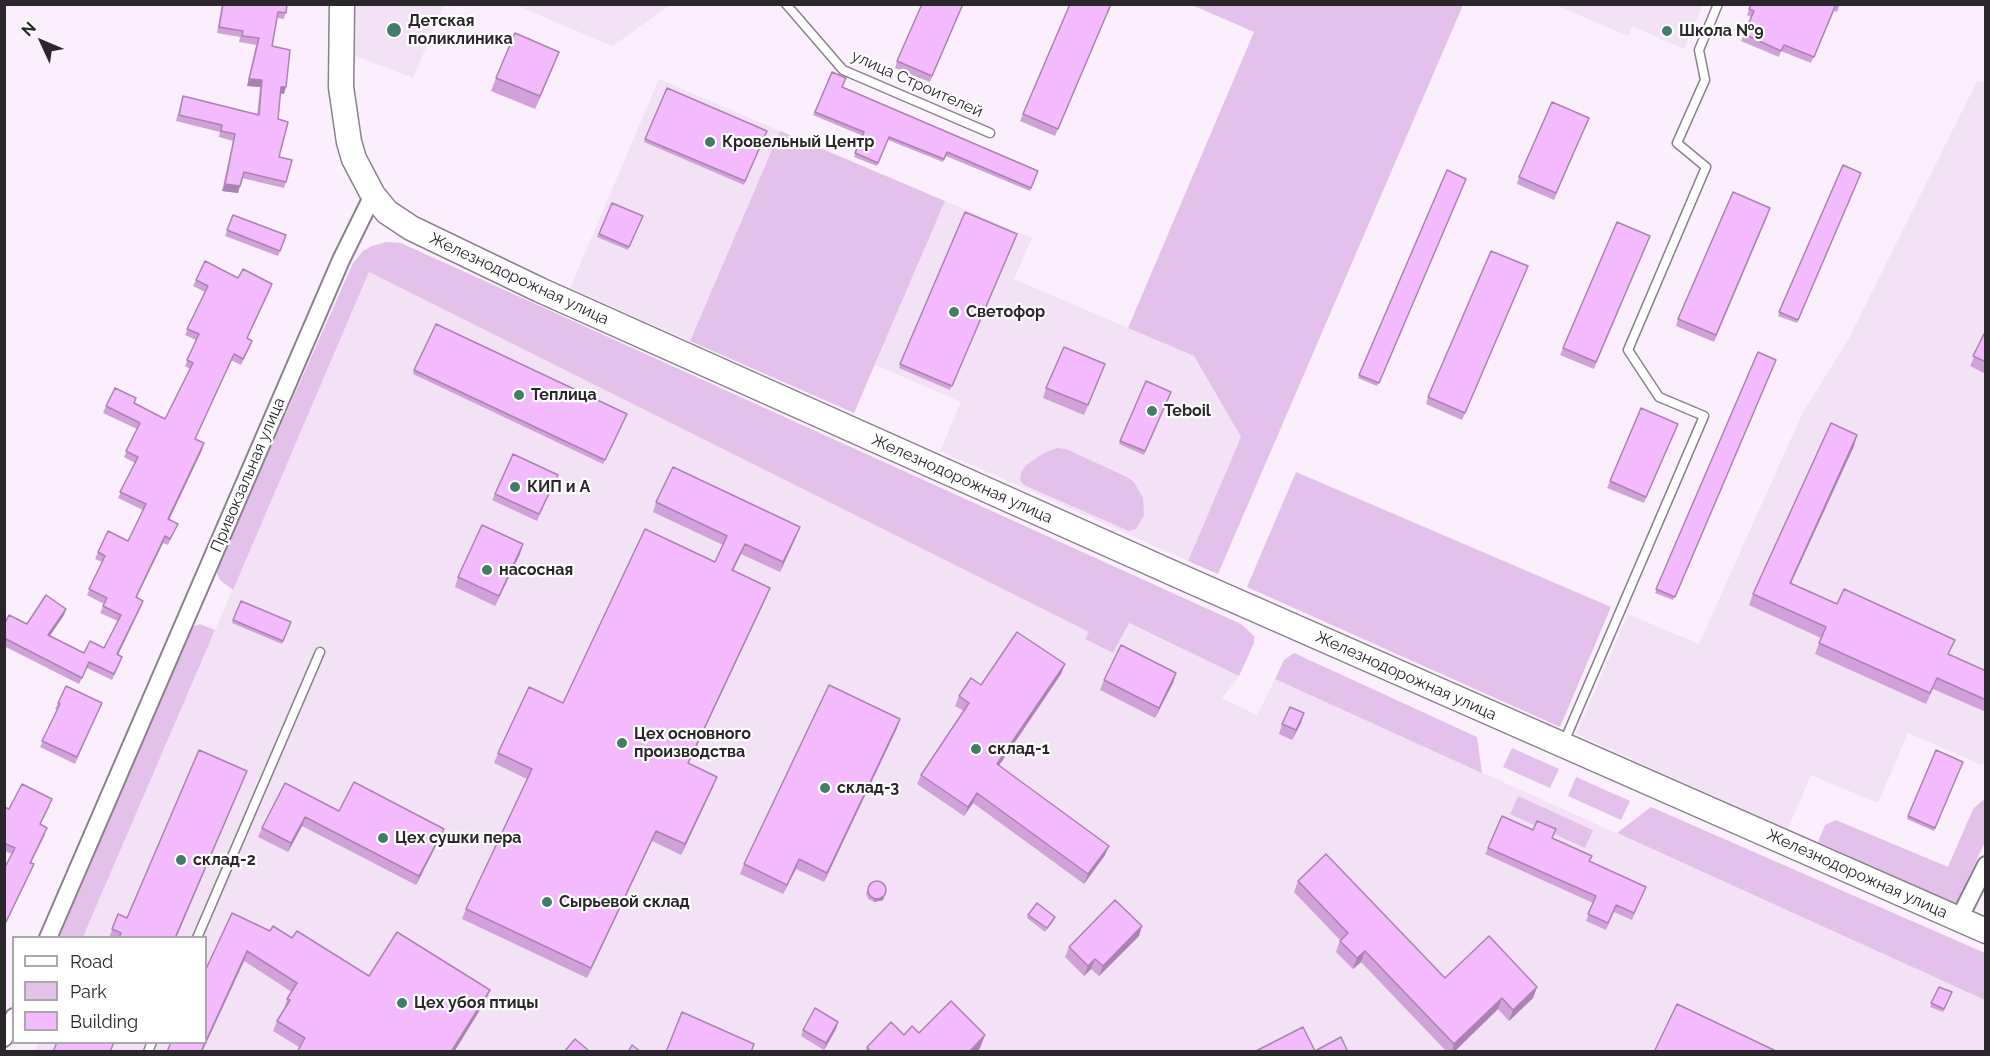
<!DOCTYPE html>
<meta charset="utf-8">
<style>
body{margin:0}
#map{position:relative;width:1990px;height:1056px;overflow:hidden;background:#fbeffd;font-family:Raleway,sans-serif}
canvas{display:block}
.frame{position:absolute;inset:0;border:6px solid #2a262b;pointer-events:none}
.legend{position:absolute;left:12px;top:936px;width:195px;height:108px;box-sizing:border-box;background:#fff;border:2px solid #aaa8aa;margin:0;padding:8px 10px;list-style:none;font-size:18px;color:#2a262b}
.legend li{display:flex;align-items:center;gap:12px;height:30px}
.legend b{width:30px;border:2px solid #aaa8aa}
.north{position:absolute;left:12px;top:12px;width:60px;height:60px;-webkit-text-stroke:4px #fff;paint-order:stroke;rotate:314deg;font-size:16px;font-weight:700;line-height:24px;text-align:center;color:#2a262b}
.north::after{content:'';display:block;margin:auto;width:21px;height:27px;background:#2a262b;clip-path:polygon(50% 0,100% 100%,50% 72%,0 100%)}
</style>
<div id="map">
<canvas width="1990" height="1056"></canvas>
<div class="frame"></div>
<ul class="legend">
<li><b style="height:8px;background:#fff"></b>Road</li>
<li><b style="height:16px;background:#e4c1ea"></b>Park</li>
<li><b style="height:16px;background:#f3bbfd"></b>Building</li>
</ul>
<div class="north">N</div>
</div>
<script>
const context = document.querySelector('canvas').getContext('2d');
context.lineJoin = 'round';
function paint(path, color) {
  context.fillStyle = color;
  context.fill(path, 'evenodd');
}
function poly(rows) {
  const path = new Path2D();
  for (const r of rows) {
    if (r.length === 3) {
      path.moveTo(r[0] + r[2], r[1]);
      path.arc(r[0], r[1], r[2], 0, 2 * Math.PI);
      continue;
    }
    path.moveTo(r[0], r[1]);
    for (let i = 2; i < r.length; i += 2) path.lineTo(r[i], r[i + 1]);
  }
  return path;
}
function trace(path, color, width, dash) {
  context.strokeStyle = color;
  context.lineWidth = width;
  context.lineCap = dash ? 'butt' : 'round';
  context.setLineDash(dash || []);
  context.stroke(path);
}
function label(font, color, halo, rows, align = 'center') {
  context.font = font + ' Raleway,sans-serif';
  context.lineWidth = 4.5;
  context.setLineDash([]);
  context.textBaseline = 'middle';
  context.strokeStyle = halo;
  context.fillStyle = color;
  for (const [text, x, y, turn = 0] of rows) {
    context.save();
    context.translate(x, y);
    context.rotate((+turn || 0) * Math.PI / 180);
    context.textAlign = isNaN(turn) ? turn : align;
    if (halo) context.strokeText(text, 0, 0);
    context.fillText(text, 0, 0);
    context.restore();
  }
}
paint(poly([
 [354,5,444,5,413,78,353,55],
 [515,5,670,5,613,46],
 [1555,5,1703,5,1684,49,1632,26,1628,36],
 [659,79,780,131,690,341,570,288],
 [1977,81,1985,83,1985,760,1982,765,1908,733,1878,803,1811,775,1788,829,1576,734,1628,614,1699,644,1802,414,1849,338],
 [945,201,1032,238,1014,279,1194,356,1241,437,1188,561,940,451,961,402,875,365],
 [369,272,1089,632,1085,639,1112,653,1128,623,1239,676,1222,698,1257,715,1275,679,1986,1000,1985,1052,34,1052,38,1043,206,1042,206,938,83,937]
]), '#f3e2f6');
paint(poly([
 [1192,5,1463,5,1218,574,1188,561,1241,437,1194,356,1128,328,1254,32],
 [780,131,945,201,854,413,690,341],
 [386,242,401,243,1241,624,1254,636,1254,643,1239,676,1129,623,1113,653,1085,639,1089,632,369,272,233,590,220,580,216,571,353,263,363,251,372,246],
 [1057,448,1066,449,1127,477,1134,482,1143,498,1144,515,1136,529,1129,531,1024,485,1020,480,1021,472,1026,465,1044,453],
 [1296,472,1611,607,1560,727,1247,587],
 [200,624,215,630,83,937,59,938,191,627],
 [1294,653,1477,737,1482,773,1275,679,1284,660],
 [1512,748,1559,769,1550,788,1503,767],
 [1576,777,1630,801,1621,820,1568,796],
 [1518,796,1593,830,1585,848,1510,814],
 [1983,800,1985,802,1985,842,1956,904,1818,842,1825,825,1836,820,1948,867,1973,809],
 [1651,807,1985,953,1985,1000,1617,833]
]), '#e4c1ea');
const lane = poly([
 [786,4,843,70,990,133],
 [1564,742,1704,416,1659,397,1628,350,1706,167,1677,143,1705,80,1699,50,1718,4],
 [197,938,320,652],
 [148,1052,152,1042]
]);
const street = poly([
 [1959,919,1986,865],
 [48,938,341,260,373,195],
 [4,1038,14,1017]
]);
const secondary = poly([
 [342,4,341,87,349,142,354,159,373,195,387,212,411,228,540,290,1186,579,1986,931]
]);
trace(lane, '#8b818d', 11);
trace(street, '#8b818d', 20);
trace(secondary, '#8b818d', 27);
trace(lane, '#fff', 8);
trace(street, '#fff', 16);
trace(secondary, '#fff', 24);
paint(poly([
 [222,4,287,4,284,19,277,18,272,46,284,94,280,93,278,119,279,157,286,182,284,188,242,178,238,193,222,191,233,141,219,137,220,132,176,121,183,96,257,115,260,87,247,86,256,45,239,42,240,37,217,33],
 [963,4,930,82,895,68,897,61],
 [1111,4,1055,136,1020,121,1023,114],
 [1751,4,1840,4,1837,12,1834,11,1811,63,1781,51,1779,57,1741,41,1751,17,1747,15],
 [554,65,535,109,491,91,496,78],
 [832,72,843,87,1038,171,1030,191,946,156,943,162,888,140,877,166,854,157,863,136,813,115],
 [667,88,767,131,744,185,644,142],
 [1586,124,1554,200,1517,184,1519,177],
 [1843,165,1861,173,1797,323,1778,316],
 [1447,170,1466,179,1377,386,1358,378],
 [612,203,643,216,628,250,597,237],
 [965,212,1017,234,950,390,899,368],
 [233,215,286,235,278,256,225,236],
 [1768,215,1714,342,1676,326,1678,319],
 [1650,236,1594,369,1560,355,1563,348],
 [1525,273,1462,420,1426,404,1428,397],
 [238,278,270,290,247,339,252,341,250,347,241,365,231,360,195,439,202,450,169,520,175,530,168,545,163,543,136,597,143,601,118,655,120,663,112,680,87,668,79,684,4,646,4,625,27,624,66,609,64,615,50,636,84,653,104,648,118,621,100,613,104,604,87,595,102,562,95,559,98,552,128,541,143,510,118,498,135,463,124,457,137,429,103,413,106,406,135,403,165,419,190,369,185,366,196,340,185,335,205,292,193,286,196,280],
 [1986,330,1986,374,1970,366],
 [1758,352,1776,360,1673,600,1655,593],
 [414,370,627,414,603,464,413,374],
 [1101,374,1084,415,1043,398,1046,388],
 [1146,381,1171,392,1144,455,1119,444],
 [1675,430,1644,503,1607,488,1610,481],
 [1857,435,1854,446,1791,583,1986,671,1986,712,1933,689,1926,704,1815,654,1821,638,1749,605,1753,594],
 [555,482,537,521,492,500,495,494],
 [656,502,800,527,796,537,780,572,741,554,733,571,766,598,688,764,713,787,681,855,652,841,587,978,462,919,466,909,527,779,494,763,498,753,563,703,715,562,723,545,653,512],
 [520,554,495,606,455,587,458,577],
 [241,601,291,622,282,644,232,623],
 [1065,664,1061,674,999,766,1105,855,1084,884,973,803,964,816,917,784,921,775,964,711,955,706,959,696,981,685],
 [1176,673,1173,683,1155,718,1100,690,1104,680],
 [58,703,102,703,75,764,40,747,57,710,55,709],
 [1304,713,1301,723,1292,740,1279,734,1282,724],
 [897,728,824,882,796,869,783,894,740,874,744,864],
 [1936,750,1963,762,1934,831,1907,819],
 [247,771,176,938,109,938,118,914,127,918],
 [285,783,339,811,444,829,440,838,416,885,302,826,288,852,258,837,262,828],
 [50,806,40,825,45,835,31,863,31,871,4,927,4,869,12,854,4,851,4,807,9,809],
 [1552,839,1590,862,1646,887,1632,920,1614,912,1606,930,1586,921,1593,903,1485,854,1488,848],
 [1298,881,1445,978,1537,987,1533,998,1509,1021,1498,1009,1454,1052,1447,1052,1361,962,1353,969,1336,952,1340,940,1294,892],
 [871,882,886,891,883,900,874,902,868,899,866,893],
 [1028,915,1054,920,1045,932,1027,918],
 [270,931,292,938,369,976,486,1000,454,1052,297,1052,299,1047,273,1031,277,1021,284,1009,287,999,292,992,244,961,202,1052,167,1052,206,969],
 [1139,936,1099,976,1091,969,1084,976,1065,957,1069,947],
 [1939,987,1952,992,1943,1012,1930,1007],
 [838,1022,836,1029,824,1050,801,1036,803,1030],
 [919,1033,980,1048,977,1052,865,1052,867,1047,904,1035]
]), '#d1a1da');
paint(poly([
 [559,52,554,65,535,109,540,96],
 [249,79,262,80,260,87,247,86],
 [281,87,286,87,284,94,279,93],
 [225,184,240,186,238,193,222,191],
 [1857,435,1854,446,1786,594,1790,583],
 [204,443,202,450,166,526,168,519],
 [800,527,796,537,780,572,783,562],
 [165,536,163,543,134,603,136,597],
 [523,544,520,554,495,606,499,596],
 [745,544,741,554,728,580,732,570],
 [770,588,766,598,684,773,688,763],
 [143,601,141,607,115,661,117,654],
 [66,609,64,615,46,641,48,635],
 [1065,664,1061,674,993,774,997,764],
 [1176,673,1173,683,1155,718,1159,708],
 [1304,713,1301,723,1292,740,1296,730],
 [900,719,897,728,824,882,827,873],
 [247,771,176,938,175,938],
 [717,777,713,787,681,855,685,844],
 [977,793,973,803,964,816,968,807],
 [305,817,302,826,288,852,291,843],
 [444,829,440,838,416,885,419,876],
 [656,831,652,841,587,978,591,968],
 [1109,846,1105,855,1084,884,1088,874],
 [799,859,796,869,783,894,787,885],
 [34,864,31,871,4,927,6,922],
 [884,896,883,900,874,902,875,899],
 [1142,926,1139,936,1099,976,1103,966],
 [247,951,244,961,202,1052,201,1052],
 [1365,951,1361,962,1353,969,1357,958],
 [1095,959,1091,969,1084,976,1088,966],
 [1537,987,1533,998,1509,1021,1513,1010],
 [490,990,486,1000,454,1052,451,1052],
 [1502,998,1498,1009,1454,1052,1452,1052,1454,1044],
 [838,1022,836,1029,824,1050,826,1043],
 [985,1035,980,1048,977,1052,969,1052]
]), '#aa83b1');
const building = poly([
 [223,4,287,4,286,13,278,12,272,46,290,50,286,87,281,87,278,119,288,122,279,157,292,160,286,182,244,172,240,186,225,184,235,134,221,131,222,125,179,115,183,96,259,115,262,80,249,79,259,38,242,36,243,31,219,27,223,4],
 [922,4,963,4,932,76,897,61,922,4],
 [1070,4,1111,4,1058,129,1023,114,1070,4],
 [1751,4,1836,4,1814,57,1784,45,1781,51,1744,34,1754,11,1749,9,1751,4],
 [515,33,559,52,540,96,496,78,515,33],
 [832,72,846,78,842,87,1038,171,1031,188,947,152,944,159,889,137,878,163,855,153,864,132,815,112,832,72],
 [667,88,767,131,745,181,645,139,667,88],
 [1552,102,1589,118,1556,193,1519,177,1552,102],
 [1843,165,1861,173,1798,320,1779,312,1843,165],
 [1447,170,1466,179,1379,383,1359,375,1447,170],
 [1733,192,1770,208,1716,335,1678,319,1733,192],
 [612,203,643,216,629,247,599,234,612,203],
 [965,212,1017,234,952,386,900,364,965,212],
 [233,215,286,235,280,251,227,230,233,215],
 [1617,222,1650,236,1596,362,1563,348,1617,222],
 [1491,251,1528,266,1465,413,1428,397,1491,251],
 [205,261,238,278,243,269,272,284,247,338,252,341,243,359,234,354,195,439,204,443,168,519,178,524,170,539,165,536,136,597,143,601,117,654,122,657,114,674,89,662,82,678,4,638,4,625,9,615,27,624,46,595,66,609,48,635,84,653,90,641,104,648,121,615,103,606,107,598,89,589,105,556,98,552,108,531,128,541,146,504,120,492,138,457,126,451,140,423,106,406,115,388,136,398,134,403,165,419,193,363,187,360,199,334,187,329,208,286,196,280,205,261],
 [436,324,627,414,605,460,414,370,436,324],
 [1986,330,1986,362,1973,356,1986,330],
 [1064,347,1105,364,1088,405,1046,388,1064,347],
 [1758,352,1776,360,1675,597,1656,589,1758,352],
 [1146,381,1171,392,1145,451,1120,441,1146,381],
 [1641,408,1678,424,1646,497,1610,481,1641,408],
 [1831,423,1857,435,1790,583,1837,604,1844,589,1955,640,1948,654,1986,671,1986,700,1937,678,1930,693,1819,643,1826,627,1753,594,1831,423],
 [513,454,558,475,539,514,495,494,513,454],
 [673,467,800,527,783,562,745,544,732,570,770,588,688,763,717,777,685,844,656,831,591,968,466,909,532,769,498,753,529,687,563,703,645,529,715,562,727,536,656,502,673,467],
 [482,525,523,544,499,596,458,577,482,525],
 [241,601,291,622,283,641,233,620,241,601],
 [1017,632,1065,664,997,764,1109,846,1088,874,977,793,968,807,921,775,969,703,959,696,971,678,981,685,1017,632],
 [1121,645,1176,673,1159,708,1104,680,1121,645],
 [829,685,900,719,827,873,799,859,787,885,744,864,829,685],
 [66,686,102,703,77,757,42,741,60,704,58,703,66,686],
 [1290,707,1304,713,1296,730,1282,724,1290,707],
 [199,750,247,771,175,938,119,938,121,933,112,929,118,914,127,918,199,750],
 [1936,750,1963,762,1935,828,1908,816,1936,750],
 [354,782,444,829,419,876,305,817,291,843,262,828,285,783,339,811,354,782],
 [22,784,52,799,40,824,47,828,30,863,34,864,6,922,4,921,4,869,15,848,4,843,4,807,9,809,22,784],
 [1502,816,1533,830,1537,821,1556,829,1552,838,1592,856,1589,861,1646,887,1634,913,1616,905,1608,923,1588,914,1596,896,1488,848,1502,816],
 [1326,854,1445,978,1489,936,1537,987,1513,1010,1502,998,1454,1044,1365,951,1357,958,1340,941,1348,933,1298,881,1326,854],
 [877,890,9],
 [1115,900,1142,926,1103,966,1095,959,1088,966,1069,947,1115,900],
 [1037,903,1055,917,1047,928,1028,915,1037,903],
 [232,913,270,931,273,926,292,938,297,931,369,976,397,932,490,990,451,1052,297,1052,305,1038,277,1021,290,1000,287,999,297,983,247,951,206,1041,206,969,232,913],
 [1939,987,1952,992,1944,1009,1931,1003,1939,987],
 [951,1001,985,1035,969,1052,871,1052,867,1047,891,1022,904,1035,912,1026,919,1033,951,1001],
 [1677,1004,1778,1052,1654,1052,1677,1004],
 [815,1008,838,1022,826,1043,803,1030,815,1008],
 [682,1012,754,1044,751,1052,666,1052,682,1012],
 [1303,1027,1315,1051,1341,1037,1348,1052,1254,1052,1303,1027],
 [575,1039,588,1050,587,1052,564,1052,575,1039],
 [57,1042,114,1042,110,1052,53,1052,57,1042],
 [171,1042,205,1042,201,1052,167,1052,171,1042],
 [632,1045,641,1052,628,1052,632,1045]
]);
paint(building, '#f3bbfd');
trace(building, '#aa83b1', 1.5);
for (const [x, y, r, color] of [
 [394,30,8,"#407e6a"],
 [1667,31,6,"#407e6a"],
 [710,142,6,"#407e6a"],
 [954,312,6,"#407e6a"],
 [519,395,6,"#407e6a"],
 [1152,411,6,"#407e6a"],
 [515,487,6,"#407e6a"],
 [487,570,6,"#407e6a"],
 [622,743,6,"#407e6a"],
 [976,749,6,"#407e6a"],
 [825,788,6,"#407e6a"],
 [383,838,6,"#407e6a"],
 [181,860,6,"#407e6a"],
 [547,902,6,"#407e6a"],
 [402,1003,6,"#407e6a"]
]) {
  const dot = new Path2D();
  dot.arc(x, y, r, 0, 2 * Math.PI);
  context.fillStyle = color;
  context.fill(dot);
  trace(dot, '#fff', 2);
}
label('bold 16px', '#2a262b', '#fff', [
 ["Детская",408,21],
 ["поликлиника",408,39],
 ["Школа №9",1679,31],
 ["Кровельный Центр",722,142],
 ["Светофор",966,312],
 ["Теплица",531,395],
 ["Teboil",1164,411],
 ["КИП и А",527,487],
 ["насосная",499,570],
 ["Цех основного",634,734],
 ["производства",634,752],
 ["склад-1",988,749],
 ["склад-3",837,788],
 ["Цех сушки пера",395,838],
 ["склад-2",193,860],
 ["Сырьевой склад",559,902],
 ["Цех убоя птицы",414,1003]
], 'left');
label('16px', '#2a262b', '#fff', [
 ["улица Строителей",917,84,24],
 ["Железнодорожная улица",519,279,25],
 ["Привокзальная улица",248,475,-67],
 ["Железнодорожная улица",962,479,24],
 ["Железнодорожная улица",1406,676,24],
 ["Железнодорожная улица",1857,874,24]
]);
</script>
